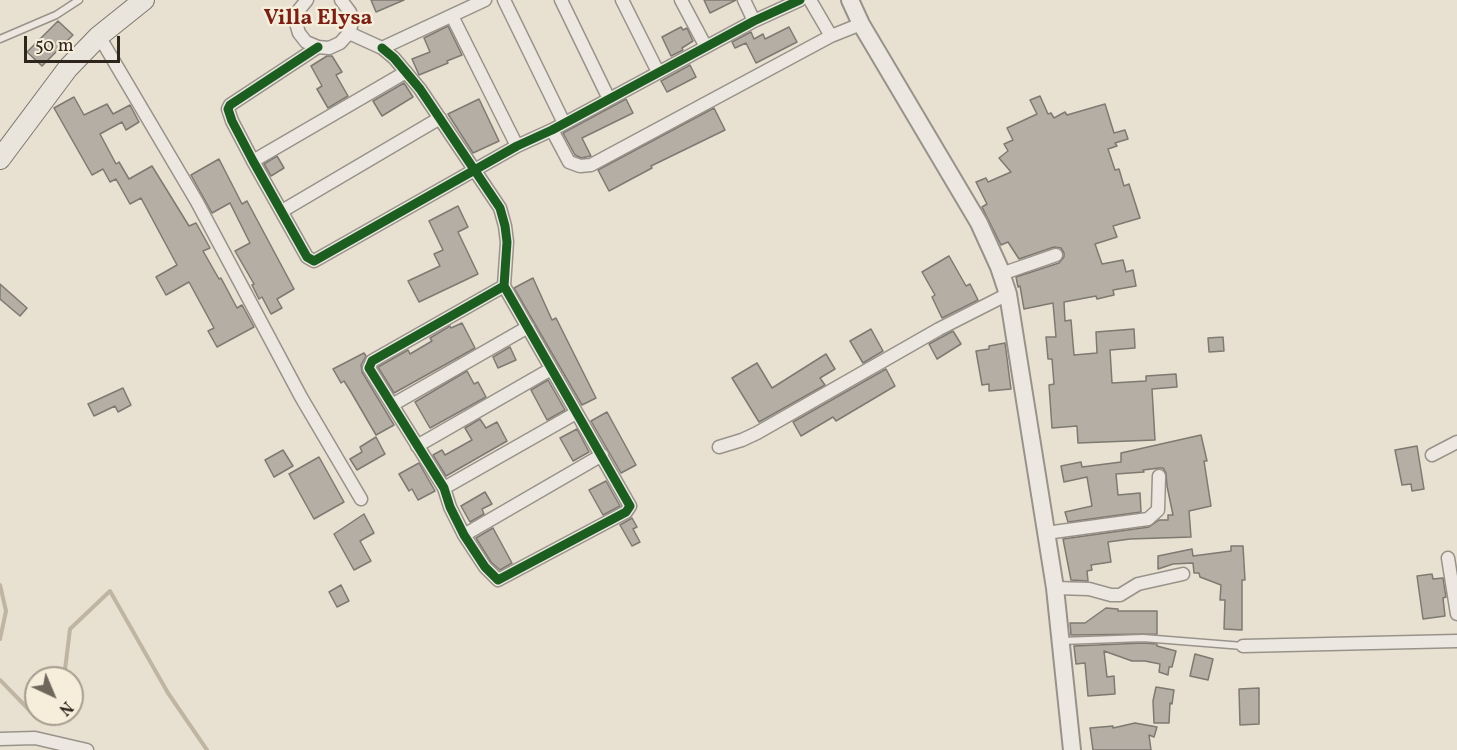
<!DOCTYPE html>
<style>
body{margin:0}
#map{position:relative;width:1457px;height:750px;overflow:hidden;background:#e8e0d1;font-family:Vollkorn,serif}
canvas{display:block}
.north{position:absolute;left:24px;top:666px;width:60px;height:60px;box-sizing:border-box;background:#f6eddb;border:2px solid #a69d8f;border-radius:50%;rotate:136deg;font-size:16px;font-weight:700;line-height:24px;text-align:center;color:#2e261c}
.north::after{content:'';display:block;margin:auto;width:21px;height:27px;background:#6f675b;clip-path:polygon(50% 0,100% 100%,50% 72%,0 100%)}
.scale{position:absolute;left:24px;top:36px;width:96px;height:27px;box-sizing:border-box;border:3px solid #2e261c;border-top:0;padding-left:8px;font-size:18px;line-height:21px;white-space:nowrap;color:#2e261c;-webkit-text-stroke:4px #f6eddb;paint-order:stroke}
</style>
<div id="map">
<canvas width="1457" height="750"></canvas>
<div class="north">N</div>
<div class="scale">50 m</div>
</div>
<script>
const context = document.querySelector('canvas').getContext('2d');
context.lineJoin = 'round';
function poly(rows) {
  const path = new Path2D();
  for (const r of rows) {
    path.moveTo(r[0], r[1]);
    for (let i = 2; i < r.length; i += 2) path.lineTo(r[i], r[i + 1]);
  }
  return path;
}
function trace(path, color, width, dash) {
  context.strokeStyle = color;
  context.lineWidth = width;
  context.lineCap = dash ? 'butt' : 'round';
  context.setLineDash(dash || []);
  context.stroke(path);
}
function paint(path, color) {
  context.fillStyle = color;
  context.fill(path, 'evenodd');
}
function label(font, color, halo, rows, align = 'center') {
  context.font = font + ' Vollkorn,serif';
  context.lineWidth = 5;
  context.setLineDash([]);
  context.textBaseline = 'middle';
  context.strokeStyle = halo;
  context.fillStyle = color;
  for (const [text, x, y, turn = 0] of rows) {
    context.save();
    context.translate(x, y);
    context.rotate((+turn || 0) * Math.PI / 180);
    context.textAlign = isNaN(turn) ? turn : align;
    if (halo) context.strokeText(text, 0, 0);
    context.fillText(text, 0, 0);
    context.restore();
  }
}
trace(poly([
 [0,585,6,611,0,639],
 [64,678,70,629,110,591,168,693,207,750],
 [0,680,37,718,40,714]
]), '#c0b5a2', 4);
const building = poly([
 [371,0,404,0,376,12,371,0],
 [704,0,736,0,710,13,704,0],
 [58,21,73,35,42,66,27,52,58,21],
 [448,26,462,55,447,61,448,63,419,75,412,59,430,52,424,38,448,26],
 [681,27,683,30,687,28,693,41,682,48,683,50,671,56,662,37,681,27],
 [789,27,797,42,756,63,746,43,735,48,732,42,751,32,754,39,763,34,765,39,789,27],
 [327,56,332,56,342,72,336,75,348,96,328,108,317,89,322,86,311,66,327,56],
 [690,65,696,77,667,92,661,81,690,65],
 [404,83,413,97,382,116,373,101,404,83],
 [1040,96,1048,114,1051,113,1054,118,1065,112,1067,115,1105,104,1114,133,1125,130,1128,139,1115,143,1117,146,1108,149,1115,170,1119,169,1124,186,1129,184,1140,218,1113,226,1117,237,1095,244,1102,264,1123,260,1126,272,1133,270,1136,286,1113,290,1114,295,1097,299,1096,296,1064,302,1065,321,1071,320,1074,355,1097,353,1096,332,1134,329,1135,348,1110,350,1112,383,1146,381,1146,376,1176,374,1177,387,1152,389,1155,440,1078,443,1077,426,1052,428,1049,385,1054,384,1052,359,1048,359,1046,337,1056,337,1053,303,1024,309,1020,286,1018,287,1016,277,1059,263,1064,257,1064,253,1061,248,1054,247,1019,259,1008,242,1001,245,982,207,987,204,976,182,986,178,988,182,1011,172,999,158,1008,151,1004,144,1013,140,1007,128,1037,114,1030,100,1040,96],
 [74,97,84,115,107,104,113,114,130,105,139,122,126,130,122,122,100,134,116,164,119,162,129,179,152,166,189,226,196,223,210,248,203,251,219,279,221,278,237,308,242,305,254,327,217,347,208,331,214,328,189,282,166,295,156,277,177,265,141,198,130,204,116,179,110,182,103,169,92,175,54,108,74,97],
 [479,99,499,141,473,153,448,114,479,99],
 [626,99,633,113,582,138,591,156,581,158,575,155,563,133,626,99],
 [714,108,725,130,651,166,652,168,609,191,598,170,714,108],
 [277,156,284,168,271,176,264,164,277,156],
 [219,159,242,204,247,201,294,289,277,299,282,308,271,314,262,297,259,299,252,285,254,284,235,251,250,243,230,203,212,213,191,175,219,159],
 [458,206,468,227,458,232,478,274,419,302,408,281,440,266,434,254,443,250,429,221,458,206],
 [949,256,966,286,970,284,978,300,942,318,932,297,935,295,922,272,949,256],
 [533,278,552,320,556,318,596,398,582,405,514,288,533,278],
 [0,284,27,308,20,316,0,299,0,284],
 [462,323,475,348,394,393,378,367,408,350,410,354,432,341,430,338,450,326,451,328,462,323],
 [871,329,883,351,863,363,850,341,871,329],
 [953,331,961,344,937,359,929,344,953,331],
 [1223,337,1224,351,1209,352,1208,338,1223,337],
 [1005,343,1011,389,989,391,989,384,982,385,976,351,989,349,989,346,1005,343],
 [510,347,516,360,498,368,493,357,510,347],
 [364,353,366,356,361,365,362,372,394,425,376,435,351,392,344,381,341,383,333,369,364,353],
 [826,354,835,369,820,378,825,385,759,422,732,378,757,363,772,388,826,354],
 [886,369,895,386,836,421,833,417,801,436,793,422,886,369],
 [467,371,474,384,478,382,486,397,430,428,415,402,467,371],
 [548,380,565,410,547,420,531,390,548,380],
 [123,388,131,405,118,412,115,406,94,416,88,404,123,388],
 [607,412,636,465,621,473,591,421,607,412],
 [480,419,486,428,497,422,507,441,446,476,433,455,442,450,445,455,472,440,465,428,480,419],
 [577,429,589,452,573,461,560,438,577,429],
 [1201,435,1207,461,1204,461,1211,506,1189,511,1191,537,1130,539,1108,542,1111,562,1091,565,1092,570,1087,571,1088,581,1071,580,1063,539,1149,527,1159,520,1168,520,1168,515,1173,515,1167,486,1166,473,1163,468,1159,468,1143,470,1144,472,1116,474,1118,495,1140,493,1141,512,1068,522,1065,512,1092,506,1087,477,1064,482,1061,466,1081,462,1082,467,1121,462,1121,453,1201,435],
 [376,437,385,454,357,470,350,459,362,452,360,447,376,437],
 [1417,446,1424,489,1412,491,1411,484,1402,485,1395,450,1417,446],
 [283,450,293,466,274,477,265,460,283,450],
 [319,457,344,502,314,519,289,474,319,457],
 [419,463,435,491,418,500,412,489,409,491,399,474,419,463],
 [606,481,620,506,603,515,589,490,606,481],
 [485,492,492,504,482,509,484,514,470,522,461,506,485,492],
 [364,514,374,533,360,541,371,561,354,570,334,534,364,514],
 [632,518,637,527,633,529,640,542,632,546,620,525,632,518],
 [493,528,512,563,500,570,491,562,476,538,493,528],
 [1231,546,1243,546,1245,580,1242,580,1242,630,1224,629,1225,600,1220,600,1221,585,1200,577,1199,573,1194,573,1193,563,1173,564,1158,569,1158,556,1192,549,1193,556,1231,551,1231,546],
 [1432,574,1433,579,1443,578,1446,597,1443,598,1445,616,1423,619,1417,576,1432,574],
 [341,585,349,601,337,607,329,592,341,585],
 [1106,608,1118,609,1118,611,1157,611,1157,634,1071,635,1070,623,1085,623,1106,608],
 [1143,643,1157,644,1157,646,1176,651,1172,667,1169,667,1168,675,1159,672,1160,664,1145,661,1132,661,1104,651,1107,677,1114,676,1115,694,1088,696,1085,663,1076,664,1074,646,1143,643],
 [1195,654,1213,659,1208,680,1190,676,1195,654],
 [1156,687,1174,690,1172,704,1170,703,1169,723,1154,723,1153,701,1156,687],
 [1259,688,1259,724,1240,725,1239,689,1259,688],
 [1135,723,1157,727,1154,737,1149,735,1151,750,1093,750,1090,728,1113,726,1113,728,1135,723]
]);
paint(building, '#b4aea4');
trace(building, '#7e7971', 1.5);
const service = poly([
 [0,39,56,15,79,0],
 [1062,641,1143,638,1243,646]
]);
const minor = poly([
 [307,0,298,11,296,23,299,33,306,42,318,47,329,48,340,43,349,33,352,23,350,12,341,0],
 [504,0,564,123],
 [561,0,609,99],
 [622,0,658,72],
 [681,0,706,47],
 [744,0,754,21],
 [810,0,831,36],
 [452,16,517,146],
 [349,33,382,48,485,0],
 [99,36,197,202,301,397,361,499],
 [318,47,230,105,228,109,232,121,253,161,307,257,314,261,517,146,552,130,754,21,800,0],
 [382,48,394,58,420,89,500,208,505,226,507,242,504,286,630,506,626,512,498,580,485,567,464,535,450,507,444,488,369,368,372,361,504,286],
 [552,130,569,162,580,166,591,165,831,36,861,24],
 [253,161,406,72],
 [282,211,440,118],
 [1001,274,1056,255],
 [392,405,528,327],
 [417,446,551,369],
 [719,447,742,440,757,433,939,329,1008,294],
 [1432,455,1457,442],
 [444,488,576,413],
 [1046,533,1148,519,1158,510,1159,476],
 [464,535,602,455],
 [1448,558,1457,614],
 [1055,588,1089,589,1111,595,1120,595,1138,584,1183,574],
 [1243,646,1457,641],
 [0,739,35,738,87,750]
]);
const tertiary = poly([
 [850,0,861,24,979,223,999,267,1008,294,1055,588,1072,750]
]);
const primary = poly([
 [0,159,68,68,99,36,144,0]
]);
trace(service, '#98938a', 9);
trace(minor, '#98938a', 15);
trace(tertiary, '#98938a', 20);
trace(primary, '#7e7971', 22);
trace(service, '#ece8e1', 6);
trace(minor, '#ece8e1', 12);
trace(tertiary, '#ece8e1', 16);
trace(primary, '#e9e4dc', 20);
trace(poly([
 [318,47,230,105,228,109,232,121,253,161,307,257,314,261,517,146,552,130,754,21,800,0],
 [382,48,394,58,420,89,500,208,505,226,507,242,504,286,630,506,626,512,498,580,485,567,464,535,450,507,444,488,369,368,372,361,504,286]
]), '#1b5e20', 9);
label('bold 22px', '#7a1f14', '#f6eddb', [
 ["Villa Elysa",318,20]
]);
</script>
